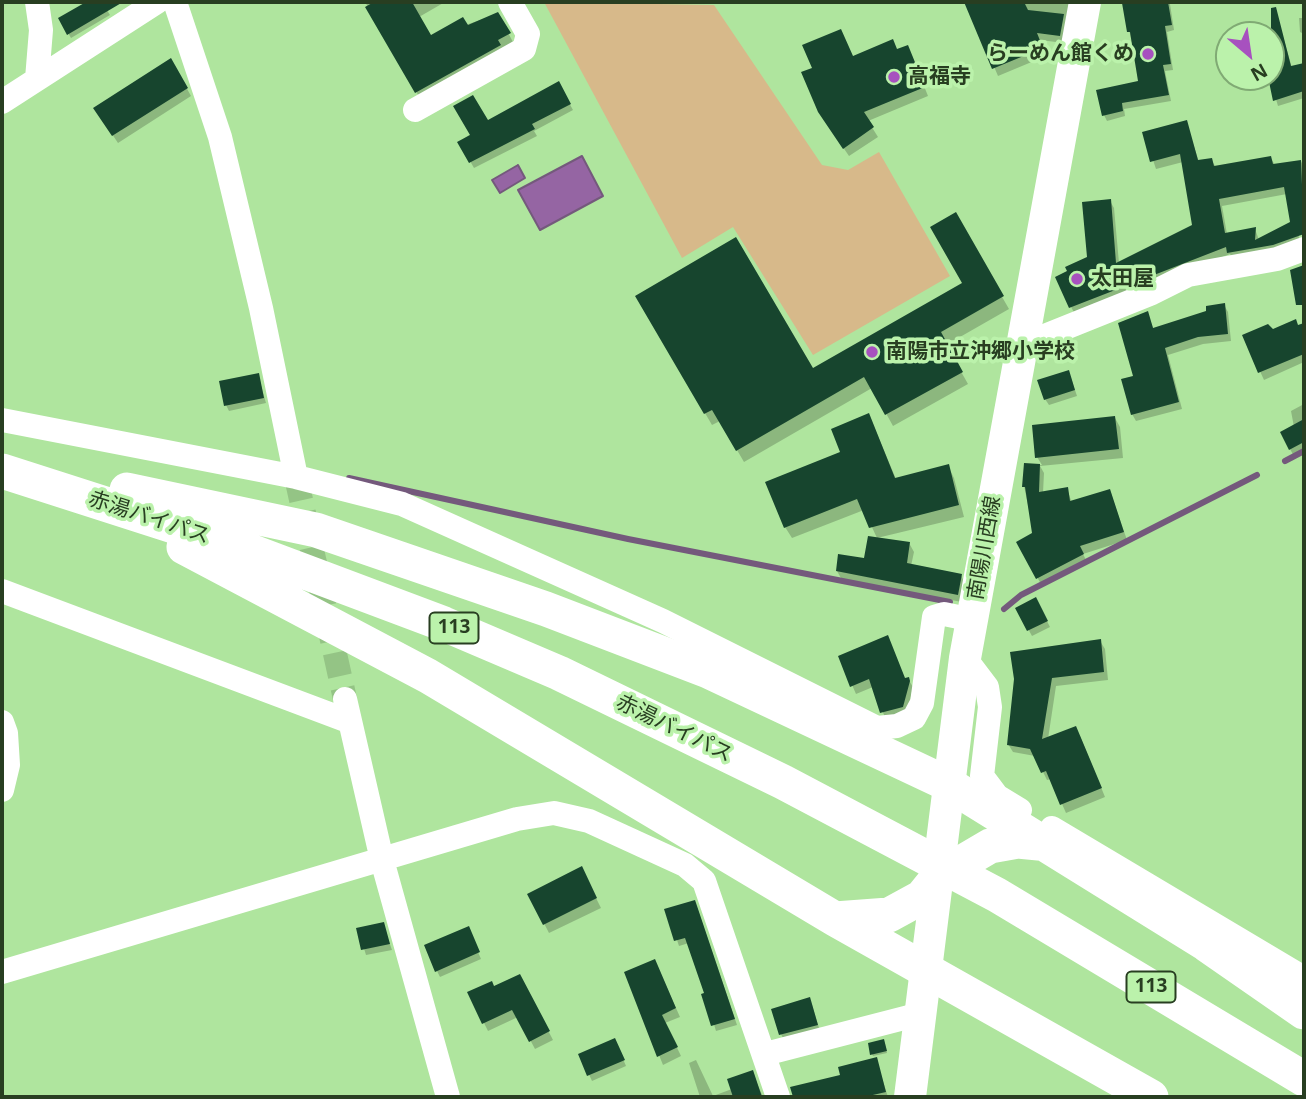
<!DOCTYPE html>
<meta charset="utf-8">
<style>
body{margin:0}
#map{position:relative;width:1306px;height:1099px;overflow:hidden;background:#afe59e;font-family:"Open Sans",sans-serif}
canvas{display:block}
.frame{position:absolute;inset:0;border:4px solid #283e21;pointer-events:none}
.north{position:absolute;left:1215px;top:21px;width:70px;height:70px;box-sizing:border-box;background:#bbf2ab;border:2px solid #80aa74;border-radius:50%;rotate:151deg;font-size:19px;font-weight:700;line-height:28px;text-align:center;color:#283e21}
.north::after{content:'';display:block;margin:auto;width:24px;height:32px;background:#a751bf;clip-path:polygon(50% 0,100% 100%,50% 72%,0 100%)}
</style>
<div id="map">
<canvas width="1306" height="1099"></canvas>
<div class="frame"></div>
<div class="north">N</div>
</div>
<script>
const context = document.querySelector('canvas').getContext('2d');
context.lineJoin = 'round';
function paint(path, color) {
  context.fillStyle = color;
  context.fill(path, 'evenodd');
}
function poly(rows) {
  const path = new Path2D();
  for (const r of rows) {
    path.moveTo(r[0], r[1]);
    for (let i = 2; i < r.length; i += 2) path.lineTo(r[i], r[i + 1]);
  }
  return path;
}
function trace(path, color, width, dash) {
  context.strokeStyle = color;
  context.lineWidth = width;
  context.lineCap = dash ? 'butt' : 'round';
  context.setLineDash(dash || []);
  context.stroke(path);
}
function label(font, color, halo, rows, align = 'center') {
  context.font = font + ' "Open Sans","Noto Sans JP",sans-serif';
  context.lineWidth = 7;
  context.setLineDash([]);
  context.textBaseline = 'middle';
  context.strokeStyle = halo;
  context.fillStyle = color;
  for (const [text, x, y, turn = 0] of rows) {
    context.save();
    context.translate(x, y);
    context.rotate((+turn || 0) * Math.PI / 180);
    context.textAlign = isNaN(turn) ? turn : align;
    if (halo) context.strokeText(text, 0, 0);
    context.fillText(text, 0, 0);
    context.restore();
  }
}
paint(poly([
 [544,2,714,5,822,165,848,170,879,152,950,276,813,355,733,227,682,258]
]), '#d7b98a');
const water = poly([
 [582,156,603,196,540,230,518,190,582,156],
 [518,165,525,178,500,193,492,180,518,165]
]);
paint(water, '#9565a3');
trace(water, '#74597c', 2);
paint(poly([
 [88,2,102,2,110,15,71,38,60,19],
 [365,2,445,2,419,17,430,37,498,14,513,42,421,100],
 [1073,2,1064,43,1040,40,1046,56,998,76,967,3],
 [1143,2,1170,4,1174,30,1167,32,1173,70,1165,71,1171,101,1124,109,1125,116,1107,121,1104,115,1140,82,1124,5],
 [1299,18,1304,18,1304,34,1300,32],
 [1280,26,1292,68,1304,66,1304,98,1278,106,1271,83,1267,84,1263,77,1271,77,1271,35,1247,34],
 [898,51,912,56,928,96,868,121,878,137,849,156,825,121,814,69],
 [171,60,191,96,118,143,100,116],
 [558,83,573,110,534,131,537,136,474,168,459,142,487,123],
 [1186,122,1199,162,1211,160,1216,167,1270,157,1275,165,1301,161,1304,168,1304,234,1298,235,1302,243,1233,260,1230,254,1075,314,1071,307,1110,201,1114,208,1119,263,1193,226,1183,162,1156,169,1144,133],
 [1287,194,1292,223,1259,240,1255,229,1227,234,1222,206],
 [955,215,1009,309,946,345,968,384,893,426,872,388,744,462,720,421,712,425,637,297,813,371,964,283],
 [1224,305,1228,312,1231,341,1203,344,1168,355,1182,409,1136,421,1132,414,1135,377,1147,313,1154,330],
 [1304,325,1304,362,1264,380,1244,336],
 [258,375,266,403,229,411,226,405],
 [1071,378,1077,396,1049,405,1045,399],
 [1304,404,1304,453,1295,458,1290,449,1294,427,1291,411],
 [869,415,896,479,948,466,954,478,964,517,877,538,864,510,792,538,785,527],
 [1115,418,1120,427,1123,458,1040,466,1044,473,1043,493,1067,489,1072,503,1110,491,1127,540,1083,554,1087,562,1042,586,1018,542,1034,534,1024,486,1025,465,1042,465,1037,457],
 [909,543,914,552,911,566,961,575,965,584,962,602,842,580,837,571],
 [1036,600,1050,627,1032,636,1017,609],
 [1100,641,1105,649,1108,680,1056,686,1048,739,1080,736,1105,797,1066,813,1051,779,1047,780,1035,756,1013,752,1008,744,1016,679],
 [840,657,908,679,913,687,907,714,886,720,873,687,856,694],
 [586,878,601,908,549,933,529,894],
 [697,907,737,1025,716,1031,689,943,679,946,667,910],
 [383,924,392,950,366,955,358,929],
 [469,931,481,959,440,977,437,971],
 [655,961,680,1017,665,1023,681,1056,663,1065,626,973],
 [524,984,553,1040,535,1049,518,1017,488,1031,484,1023,494,988],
 [812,1005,820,1031,784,1040,781,1034],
 [884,1043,887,1053,873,1056,872,1054],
 [617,1045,626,1066,592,1081,580,1055],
 [876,1059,888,1097,803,1097,801,1087,842,1076],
 [696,1060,713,1096,732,1089,752,1072,763,1097,700,1097,689,1063]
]), '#0003');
trace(poly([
 [1285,461,1304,451],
 [349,478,628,539,950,602],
 [1004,609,1021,595,1257,475]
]), '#74597c', 6);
paint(poly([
 [86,2,123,2,67,35,58,18],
 [374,2,412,2,431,35,463,17,468,25,498,12,511,33,498,40,501,45,415,93,365,7],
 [964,2,1024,2,1028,10,1064,14,1060,36,1037,33,1043,48,992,69],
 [1132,2,1168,2,1172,25,1165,26,1171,64,1163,65,1169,95,1122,103,1123,111,1102,116,1096,90,1138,81,1130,32,1127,32,1122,3],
 [1276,7,1291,66,1304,63,1304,91,1273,101,1268,77,1271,77,1271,8],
 [841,29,853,56,893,39,897,49,908,45,925,87,864,112,874,127,843,149,818,112,801,72,812,68,802,45],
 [171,58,188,88,112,136,93,108],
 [559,81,571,104,532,124,535,129,469,163,457,142,470,135,453,106,473,95,488,120],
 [1187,120,1198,160,1212,158,1214,166,1271,156,1273,164,1301,160,1304,234,1273,245,1227,253,1226,247,1069,308,1055,277,1067,271,1065,267,1087,257,1082,202,1111,199,1116,263,1192,225,1180,154,1150,162,1142,132],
 [1284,187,1290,222,1255,240,1256,227,1225,233,1219,199],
 [956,212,1004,296,941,332,963,372,885,415,864,377,736,451,712,410,704,414,635,296,736,237,813,368,962,283,930,227],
 [1304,265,1304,305,1296,305,1290,270],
 [1225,303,1228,334,1198,337,1165,348,1179,402,1131,415,1121,379,1133,376,1118,323,1148,311,1153,328,1206,311,1206,306],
 [1296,319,1298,325,1304,323,1304,354,1258,373,1242,335,1268,324,1273,329],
 [1069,370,1075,390,1044,400,1037,380],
 [259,373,264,398,224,406,219,381],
 [869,413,895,478,949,464,959,505,869,528,857,499,784,528,765,482,840,452,831,429],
 [1115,416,1119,449,1035,458,1032,425],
 [1304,419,1304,442,1289,450,1280,432],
 [1024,463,1040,464,1039,492,1068,487,1070,501,1110,489,1124,532,1080,546,1084,554,1036,579,1016,542,1032,533,1025,487,1022,487],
 [868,536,910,542,907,563,962,574,958,595,836,571,838,554,864,558],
 [1036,597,1048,621,1027,631,1015,608],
 [888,635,905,678,909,677,910,681,903,707,880,713,869,679,850,687,838,656],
 [1101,639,1104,672,1052,678,1042,739,1076,726,1102,788,1060,805,1046,771,1041,773,1030,749,1007,745,1014,679,1010,652],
 [582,866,597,898,543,925,527,894],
 [695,900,735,1019,711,1026,701,994,704,993,685,938,674,941,664,909],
 [384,922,390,944,361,950,356,928],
 [469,926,480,952,435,972,424,945],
 [655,959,676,1008,662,1015,678,1047,657,1057,624,972],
 [520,974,550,1031,529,1042,512,1010,482,1024,467,992,492,981,494,986],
 [810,997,818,1025,779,1035,771,1009],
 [615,1038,625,1060,587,1076,578,1054],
 [884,1039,887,1051,870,1055,868,1043],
 [877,1057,886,1092,864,1097,793,1097,790,1087,840,1075,838,1067],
 [753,1070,762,1097,733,1097,727,1079]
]), '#17452e');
trace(poly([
 [296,477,345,699]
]), '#94c485', 24, [24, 12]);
trace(poly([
 [175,2,220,137,261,308,296,477],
 [37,79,41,30,37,2],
 [2,102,157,2],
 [415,110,524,49,528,34,510,2],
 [1020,346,1152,293,1188,275,1277,259,1304,249],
 [2,420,296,477,402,504,663,621,877,728,897,726,914,718,922,703,934,617,944,614,973,620],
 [2,591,348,721],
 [965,658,987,687,990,707,982,776,997,796,1020,810],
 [345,699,382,860,448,1097],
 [2,722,6,733,8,765,2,790],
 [1052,828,1304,978],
 [2,972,517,819,554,813,589,821,685,865,704,881,778,1097],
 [765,1054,920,1014]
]), '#fff', 24);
trace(poly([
 [910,1097,965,658,1085,2]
]), '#fff', 32);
trace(poly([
 [2,471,239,547,444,624,559,673,783,782,997,895,1304,1079],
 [127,490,316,530,546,609,708,671,948,784,1206,944,1304,1012],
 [184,547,428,676,835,919,1151,1097],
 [835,919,889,915,922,897,939,876,990,846,1018,841,1049,844]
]), '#fff', 35);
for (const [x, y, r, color] of [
 [1148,54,7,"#a751bf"],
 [894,77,7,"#a751bf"],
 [1077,279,7,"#a751bf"],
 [872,352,7,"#a751bf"]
]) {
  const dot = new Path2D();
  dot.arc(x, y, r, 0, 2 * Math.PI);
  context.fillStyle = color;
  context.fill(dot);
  trace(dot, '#bbf2ab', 2.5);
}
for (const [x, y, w] of [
 [454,628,49],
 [1151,987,49]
]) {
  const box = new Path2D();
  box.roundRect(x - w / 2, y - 15.5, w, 31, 5);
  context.fillStyle = '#bbf2ab';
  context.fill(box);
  trace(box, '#283e21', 2);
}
label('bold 19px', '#283e21', null, [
 ["113",454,628],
 ["113",1151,987]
]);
label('bold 21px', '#283e21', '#bbf2ab', [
 ["らーめん館くめ",1134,54,"right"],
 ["高福寺",908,77],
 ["太田屋",1091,279],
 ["南陽市立沖郷小学校",886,352]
], 'left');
label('21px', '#283e21', '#bbf2ab', [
 ["赤湯バイパス",149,518,18],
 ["南陽川西線",985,548,-80],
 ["赤湯バイパス",674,729,26]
]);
</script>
